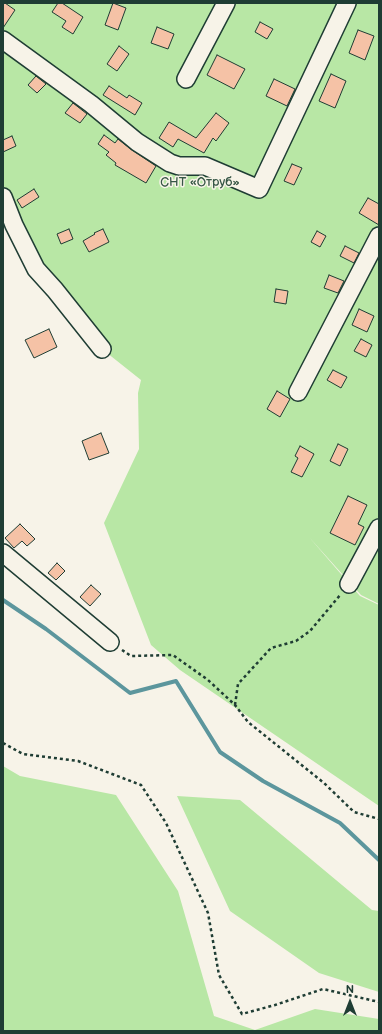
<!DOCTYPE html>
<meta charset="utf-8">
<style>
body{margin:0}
#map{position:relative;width:382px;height:1034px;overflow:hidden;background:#f7f3e8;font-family:"Balsamiq Sans",sans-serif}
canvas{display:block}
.frame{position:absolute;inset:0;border:4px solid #1f3d34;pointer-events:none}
.north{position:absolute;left:330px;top:982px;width:40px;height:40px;-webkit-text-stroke:3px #f7f3e8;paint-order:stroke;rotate:0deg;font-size:11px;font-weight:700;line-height:16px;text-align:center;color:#1f3d34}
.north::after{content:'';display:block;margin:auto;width:14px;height:18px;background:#1f3d34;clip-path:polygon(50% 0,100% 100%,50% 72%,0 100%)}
</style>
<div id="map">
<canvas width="382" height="1034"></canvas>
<div class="frame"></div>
<div class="north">N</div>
</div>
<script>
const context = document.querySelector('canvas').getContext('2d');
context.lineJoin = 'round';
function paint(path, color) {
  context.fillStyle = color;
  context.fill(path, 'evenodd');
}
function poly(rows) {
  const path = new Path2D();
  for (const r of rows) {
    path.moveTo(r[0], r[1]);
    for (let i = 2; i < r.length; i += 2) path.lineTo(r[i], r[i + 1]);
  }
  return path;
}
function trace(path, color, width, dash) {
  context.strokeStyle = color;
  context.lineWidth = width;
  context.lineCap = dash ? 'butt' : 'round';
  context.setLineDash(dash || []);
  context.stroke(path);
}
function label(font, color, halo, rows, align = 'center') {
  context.font = font + ' "Balsamiq Sans",sans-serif';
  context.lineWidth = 3;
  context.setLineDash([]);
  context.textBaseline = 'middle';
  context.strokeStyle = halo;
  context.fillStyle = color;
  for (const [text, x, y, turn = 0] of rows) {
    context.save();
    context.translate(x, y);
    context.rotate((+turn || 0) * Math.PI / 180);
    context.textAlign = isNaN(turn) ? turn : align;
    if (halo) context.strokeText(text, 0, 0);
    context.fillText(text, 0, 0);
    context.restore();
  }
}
paint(poly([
 [3,3,379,3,379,604,361,595,309,537,360,596,379,605,379,806,180,670,151,645,104,523,139,449,138,393,141,380,102,349,55,290,3,197],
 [3,766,20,776,116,795,178,891,214,1016,255,1030,315,1009,379,1019,379,1031,3,1031],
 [177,796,240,800,372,910,379,911,379,992,319,973,230,911]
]), '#b8e7a5');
trace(poly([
 [3,600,46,629,130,693,176,681,220,752,263,781,340,823,379,860]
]), '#5c969d', 4);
const building = poly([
 [3,3,5,3,15,10,3,28,3,3],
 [58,3,62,3,83,17,73,34,62,27,66,21,52,12,58,3],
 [113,3,126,8,118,30,105,25,113,3],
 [260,22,273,29,267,39,255,32,260,22],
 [157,27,174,34,168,49,151,43,157,27],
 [358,30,374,36,365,60,349,53,358,30],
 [119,46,129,54,117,71,107,64,119,46],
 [217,55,245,69,234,89,207,75,217,55],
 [331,74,346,81,335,108,319,101,331,74],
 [36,76,46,84,37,93,28,85,36,76],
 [274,79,295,89,287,106,266,96,274,79],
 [109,86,127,98,129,95,142,103,135,115,103,95,109,86],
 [73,103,87,114,80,123,65,113,73,103],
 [216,113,229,123,216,141,213,138,204,153,178,139,173,147,159,138,169,122,196,138,216,113],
 [104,135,115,143,118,139,132,150,156,166,146,183,115,165,116,163,106,155,109,152,98,144,104,135],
 [12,136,16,146,3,152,3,140,12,136],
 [292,164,302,168,294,185,284,181,292,164],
 [34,189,39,197,22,208,17,200,34,189],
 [368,198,379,204,379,225,359,213,368,198],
 [69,229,73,239,61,244,57,234,69,229],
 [103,229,109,242,89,252,83,241,95,234,94,233,103,229],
 [317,231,326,236,320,247,311,242,317,231],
 [345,246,359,253,354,263,340,256,345,246],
 [329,275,344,281,338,293,324,288,329,275],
 [276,289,288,291,286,304,274,302,276,289],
 [359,309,374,316,367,332,352,325,359,309],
 [49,329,57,347,34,358,25,340,49,329],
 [361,339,372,345,366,357,354,351,361,339],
 [333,370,347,377,341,388,327,380,333,370],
 [277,391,290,399,280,417,267,409,277,391],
 [101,433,109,453,89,460,82,441,101,433],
 [338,444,348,449,340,466,330,461,338,444],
 [300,446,314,454,302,477,291,472,298,458,295,456,300,446],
 [348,496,367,505,358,524,364,527,355,545,330,533,348,496],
 [20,524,35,539,27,546,22,541,14,548,5,538,20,524],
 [57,563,65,571,56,580,48,573,57,563],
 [91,585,101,594,90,606,80,597,91,585]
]);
paint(building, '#f5c2a6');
trace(building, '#1f3d34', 1);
const minor = poly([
 [3,40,91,104,137,142,170,163,179,166,205,166,259,189,347,3],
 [186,79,226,3],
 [3,197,14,225,36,269,55,290,102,349],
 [298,392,379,236],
 [3,553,110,642],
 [349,584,379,528]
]);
trace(minor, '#1f3d34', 20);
trace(poly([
 [122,650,131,656,173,655,208,680,235,705,248,722,324,783,354,812,379,819],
 [235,705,238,684,271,648,296,641,310,631,341,594],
 [3,743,23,754,78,761,141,785,166,823,208,913,219,975,242,1014,275,1005,323,989,379,1002]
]), '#1f3d34', 2.5, [3, 3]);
trace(minor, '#f7f3e8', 17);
label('13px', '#365645', '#f7f3e8', [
 ["СНТ «Отруб»",200,183]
]);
</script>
